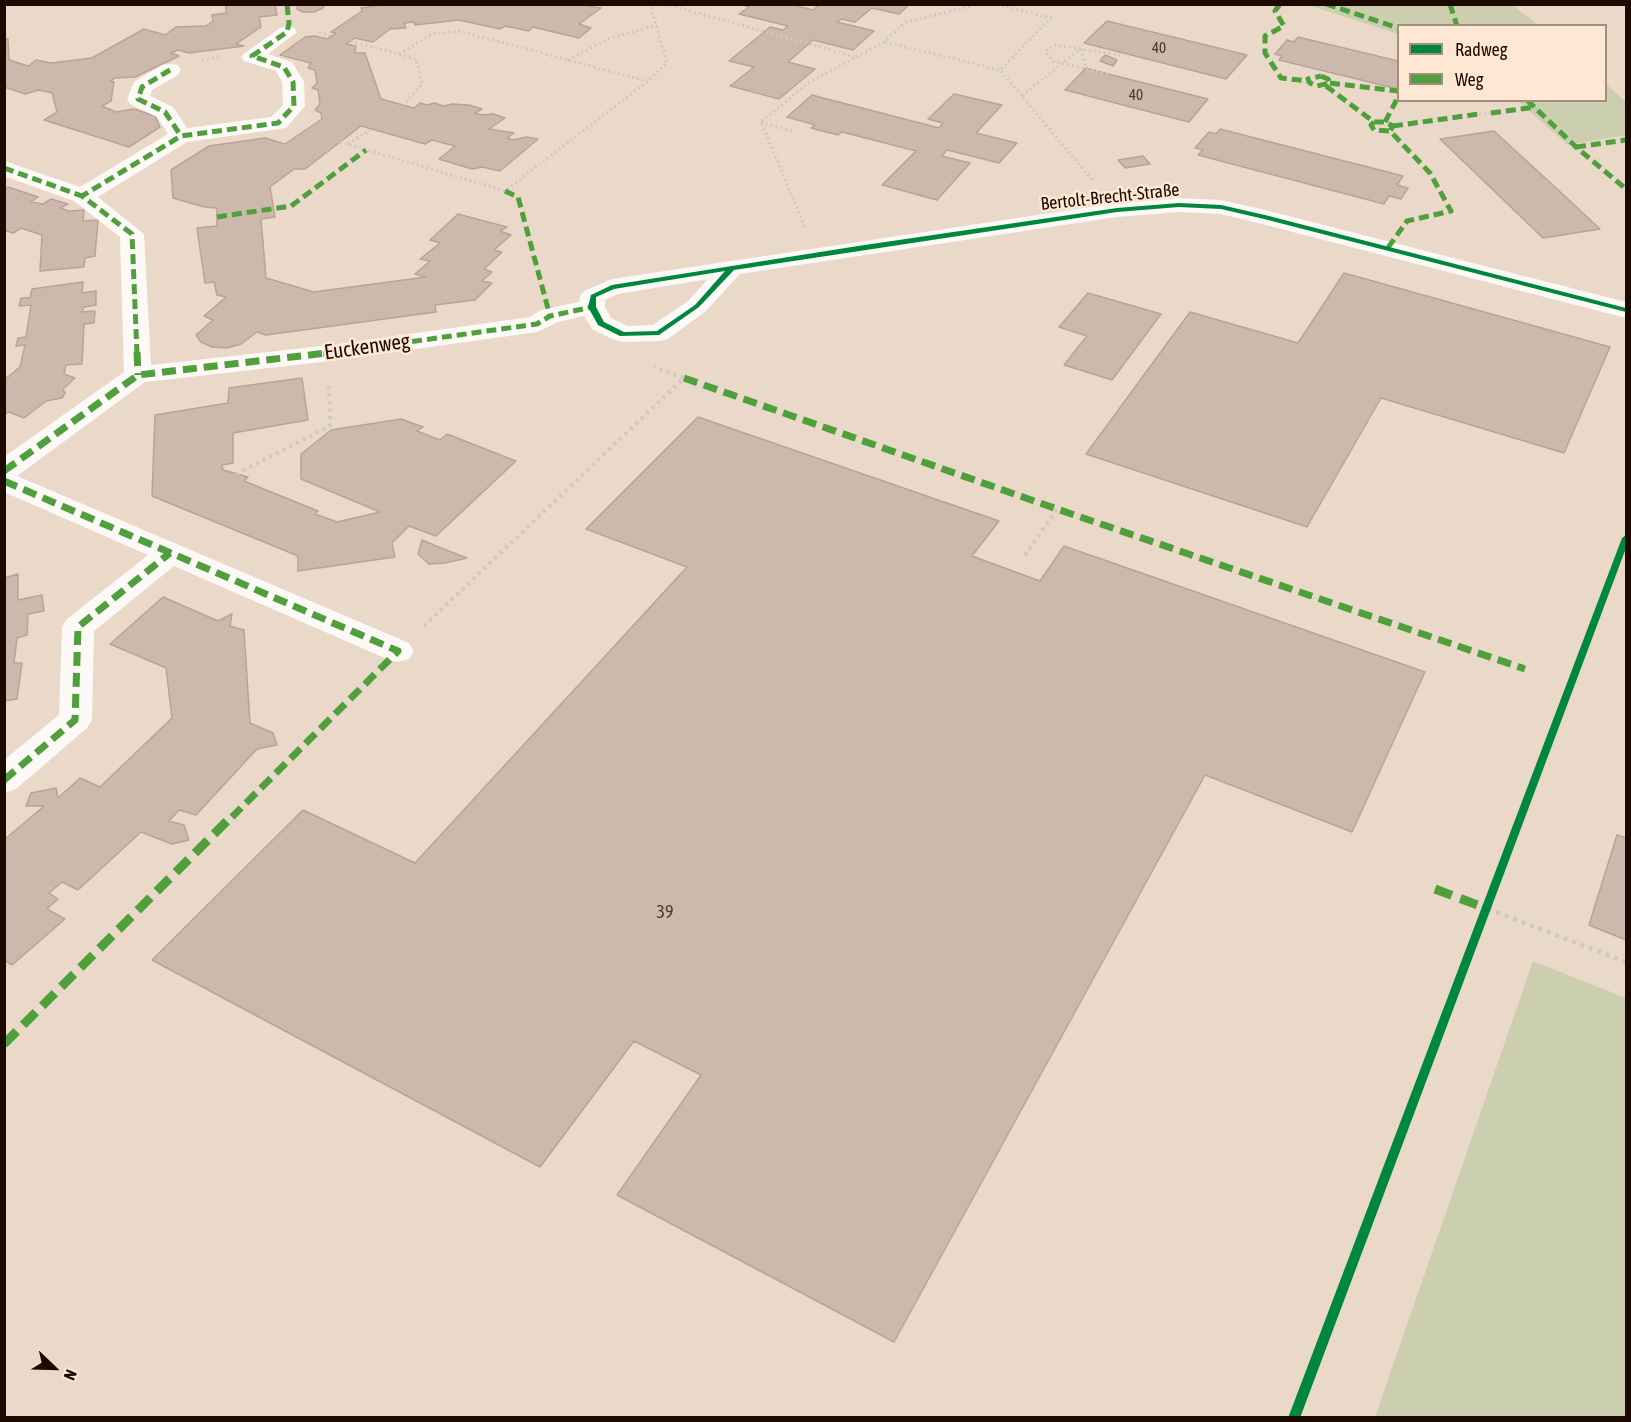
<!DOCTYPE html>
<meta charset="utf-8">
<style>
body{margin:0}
#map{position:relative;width:1631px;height:1422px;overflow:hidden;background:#ead9c8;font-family:"Asap Condensed",sans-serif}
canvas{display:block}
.frame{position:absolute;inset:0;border:6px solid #1c0a00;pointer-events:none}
.legend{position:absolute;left:1397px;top:24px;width:210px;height:78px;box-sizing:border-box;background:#fee8d3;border:2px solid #a48f7f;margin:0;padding:8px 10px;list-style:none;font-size:18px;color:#1c0a00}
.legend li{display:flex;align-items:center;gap:12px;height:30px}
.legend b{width:30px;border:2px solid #a48f7f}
.north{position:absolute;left:24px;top:1338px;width:60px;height:60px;-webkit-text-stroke:4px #fee8d3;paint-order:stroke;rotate:113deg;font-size:16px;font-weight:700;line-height:24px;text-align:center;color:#1c0a00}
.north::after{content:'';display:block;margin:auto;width:21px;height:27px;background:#1c0a00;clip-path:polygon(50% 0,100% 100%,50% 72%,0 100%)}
</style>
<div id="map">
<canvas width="1631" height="1422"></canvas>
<div class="frame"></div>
<ul class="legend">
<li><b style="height:8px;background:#00873e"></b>Radweg</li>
<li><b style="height:8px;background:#4f9f3c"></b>Weg</li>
</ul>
<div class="north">N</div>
</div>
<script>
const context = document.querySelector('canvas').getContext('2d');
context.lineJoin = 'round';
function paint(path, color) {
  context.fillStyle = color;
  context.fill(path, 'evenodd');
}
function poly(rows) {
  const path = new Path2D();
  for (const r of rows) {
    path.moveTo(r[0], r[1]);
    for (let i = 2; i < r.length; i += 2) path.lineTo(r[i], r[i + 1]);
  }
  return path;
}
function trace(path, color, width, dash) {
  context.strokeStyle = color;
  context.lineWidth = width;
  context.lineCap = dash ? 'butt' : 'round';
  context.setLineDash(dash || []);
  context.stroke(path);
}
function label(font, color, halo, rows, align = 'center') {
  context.font = font + ' "Asap Condensed",sans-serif';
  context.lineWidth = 5;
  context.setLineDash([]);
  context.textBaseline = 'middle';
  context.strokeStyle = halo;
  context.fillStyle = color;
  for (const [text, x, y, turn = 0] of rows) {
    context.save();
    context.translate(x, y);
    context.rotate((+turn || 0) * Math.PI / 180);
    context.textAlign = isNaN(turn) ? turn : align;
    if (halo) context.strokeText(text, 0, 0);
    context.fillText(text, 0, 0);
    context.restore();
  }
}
paint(poly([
 [1308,5,1513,5,1538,25,1398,26,1398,34],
 [1606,84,1626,102,1626,135,1568,145,1518,101,1606,100],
 [1533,961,1626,998,1626,1417,1375,1417]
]), '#cccfaf');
const building = poly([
 [226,4,275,4,277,15,259,17,261,27,236,44,244,46,189,53,178,50,171,53,179,56,135,77,115,78,110,81,114,82,111,101,102,106,116,112,134,109,155,116,160,127,129,147,44,120,57,112,52,93,39,90,25,94,4,87,4,39,8,39,9,60,28,66,36,60,51,63,92,58,144,29,165,35,176,27,206,26,213,21,212,15,226,13,226,4],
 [298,4,325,4,323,8,314,12,303,12,297,9,298,4],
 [389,4,575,4,601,8,579,24,591,28,579,38,533,27,529,31,505,26,500,29,459,20,415,25,414,22,404,23,406,28,390,29,373,42,355,38,346,44,356,46,355,53,365,53,381,99,414,108,420,103,427,105,434,103,444,106,452,104,469,105,482,109,475,113,481,115,493,114,505,118,489,129,514,133,507,138,513,140,526,137,538,139,500,171,482,167,472,169,439,159,455,146,432,140,425,144,361,126,305,169,294,169,270,187,275,217,261,219,266,278,314,292,426,277,415,274,430,261,420,259,440,243,430,240,458,214,507,227,500,231,511,235,494,250,502,252,484,269,492,272,482,281,492,283,475,300,435,305,436,312,266,335,257,332,241,344,227,348,212,347,201,342,196,335,213,320,204,316,226,297,217,295,214,282,205,283,197,228,217,226,217,208,204,207,173,198,171,170,209,146,265,138,285,144,322,119,321,113,315,110,320,104,318,90,312,88,317,83,315,70,308,68,311,63,280,55,305,37,315,36,327,39,336,33,331,32,362,11,361,8,389,4],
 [739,4,790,4,813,10,820,4,910,4,899,14,872,8,855,22,841,19,837,22,874,31,853,50,813,40,788,62,815,69,779,99,730,86,754,67,729,61,770,27,783,30,788,26,739,14,749,7,739,4],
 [1107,21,1247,55,1226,79,1084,43,1107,21],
 [1298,37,1398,61,1398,89,1279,60,1282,56,1275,54,1287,40,1294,42,1298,37],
 [1105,55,1117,60,1113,66,1100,61,1105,55],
 [1086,68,1108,74,1208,99,1189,122,1065,90,1086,68],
 [954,94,1002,105,976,133,1017,143,999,163,947,150,942,156,970,163,937,200,882,185,916,151,842,132,838,135,811,128,815,125,787,117,812,95,939,128,943,123,928,119,954,94],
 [1220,129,1403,176,1397,185,1408,188,1401,199,1389,196,1384,204,1198,155,1203,150,1195,148,1209,132,1216,134,1220,129],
 [1494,131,1569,200,1600,229,1543,238,1440,139,1494,131],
 [1143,156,1150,164,1125,168,1118,160,1143,156],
 [8,187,38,197,31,202,43,204,51,199,68,204,60,208,69,211,84,210,83,221,98,220,95,256,85,258,84,267,40,271,42,235,21,228,13,233,4,230,4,189,8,187],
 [1344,273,1610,347,1564,453,1381,398,1307,527,1086,454,1190,312,1298,343,1344,273],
 [83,282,82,293,96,291,96,305,84,307,82,312,95,311,94,323,84,324,82,364,66,365,64,374,75,378,63,389,65,393,62,398,46,401,24,418,9,412,4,414,4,380,20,367,25,345,16,346,18,338,26,337,31,305,19,306,21,298,30,298,32,289,83,282],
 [1088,293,1161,314,1112,380,1064,365,1087,336,1059,327,1088,293],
 [302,378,308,420,233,433,233,463,222,465,223,470,248,477,244,481,318,511,315,514,337,522,380,512,301,479,301,454,331,430,401,419,423,427,417,431,440,440,447,434,516,461,436,536,409,526,392,543,395,557,298,571,298,556,152,496,155,415,228,403,229,388,302,378],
 [698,417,999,521,972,556,1040,581,1064,546,1425,672,1352,832,1205,775,894,1342,617,1195,701,1075,634,1041,540,1167,152,960,303,810,415,863,687,567,586,529,698,417],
 [422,540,441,548,467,558,445,563,429,564,418,554,422,540],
 [18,574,18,600,42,595,44,611,28,614,27,635,17,638,14,663,22,663,17,699,4,701,4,578,18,574],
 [163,597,218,621,232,614,230,626,244,630,250,723,273,733,277,745,257,749,196,815,179,810,169,821,184,825,189,840,172,844,141,832,78,890,62,882,49,893,58,899,47,909,65,919,12,965,4,960,4,840,44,806,26,806,31,793,56,788,58,798,80,778,100,787,172,718,166,668,110,644,163,597],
 [1617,835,1626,838,1626,940,1589,925,1617,835]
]);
paint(building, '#cdb9ac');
trace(building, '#b8a496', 1.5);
trace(poly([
 [665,4,857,57],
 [997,4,1051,18,1000,70,1094,182],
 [319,32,331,36],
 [351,41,416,59,422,84,403,105],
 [885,42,1000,70],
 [1081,49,1086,68],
 [399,54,432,34,459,31,647,81],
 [202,60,218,57],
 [568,60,608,39,657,25],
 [1108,74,1053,61,1045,52,1055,45,1120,55],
 [1022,96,1081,48],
 [1479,114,1491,113],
 [761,122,795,132],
 [340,142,505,191,648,81,667,63,650,4],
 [348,144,372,129],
 [805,227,761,122,808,83,884,42,906,22,979,4]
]), '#cec9c4', 3, [2, 3]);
trace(poly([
 [236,474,330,426,329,385],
 [1025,555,1057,509],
 [424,626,684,378,654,367]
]), '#cec9c4', 4, [3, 4.5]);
trace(poly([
 [1488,909,1626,962]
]), '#cec9c4', 4.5, [4, 5]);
paint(poly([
 [287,26,294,28,297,32,268,54,292,62,304,82,305,106,286,128,187,142,98,197,144,234,151,365,331,345,530,317,541,310,592,299,601,302,605,307,601,312,558,322,537,332,331,361,145,382,17,476,409,643,414,651,409,659,398,662,387,659,174,566,94,631,92,720,87,728,16,789,4,793,4,760,59,715,62,627,67,619,148,555,4,492,4,457,124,372,120,237,74,201,4,176,4,161,80,187,168,134,157,117,130,104,127,99,134,82,162,65,170,64,178,65,181,70,178,75,152,90,150,96,173,107,187,128,271,117,283,105,282,82,276,71,244,61,241,56,280,28,287,26]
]), '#fcf9f7');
paint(poly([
 [1179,198,1221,200,1265,210,1626,302,1626,318,1262,224,1221,214,1179,212,1117,217,740,274,706,311,668,339,659,341,623,342,614,340,592,329,579,307,580,296,584,291,612,279,1117,203,1179,198],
 [708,279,688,301,653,325,627,326,611,318,605,307,605,300,618,294,708,279]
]), '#fcf9f7');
trace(poly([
 [1280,4,1275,11,1284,26,1265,36,1265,53,1281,78,1309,81],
 [1326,4,1398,28],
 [1450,4,1457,26],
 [170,70,142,87,138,99,165,112,181,136],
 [1321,76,1328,79,1330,83,1317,86,1310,83,1308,79,1321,76],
 [1330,83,1398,91],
 [1326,86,1374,122,1385,122,1393,126,1390,131,1430,173,1451,211,1407,221,1387,249],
 [1527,100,1576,147,1626,189],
 [1491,113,1536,107],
 [1374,122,1371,125,1374,130,1390,131],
 [1385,122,1398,97],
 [1393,126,1479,114],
 [1576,147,1626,140],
 [4,168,82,196],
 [505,191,518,197,550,316],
 [217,217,291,206,366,150],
 [137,354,132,234,82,196,181,136,278,123,294,106,293,82,284,67,252,56,287,32,289,23,287,4],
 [323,354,537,324,550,316,592,307]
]), '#4f9f3c', 5, [10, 5]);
trace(poly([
 [137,352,138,375],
 [684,378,1057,509,1525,669],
 [4,471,138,375,335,352],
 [4,481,398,651,232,817],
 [4,780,75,720,78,627,170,553]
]), '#4f9f3c', 7, [14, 7]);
trace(poly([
 [1435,889,1488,909],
 [4,1044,233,815]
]), '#4f9f3c', 9, [18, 9]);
paint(poly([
 [1179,203,1221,205,1265,215,1626,308,1626,312,1264,219,1221,209,1179,207,1117,212,734,270,699,307,659,335,620,336,598,325,588,307,591,295,612,285,858,246,1117,208,1179,203],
 [725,271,695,305,657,331,624,332,604,322,596,307,596,297,614,289,725,271],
 [1626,535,1626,548,1300,1418,1288,1418,1622,538,1626,535]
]), '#00873e');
label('15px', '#48362b', null, [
 ["40",1159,48],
 ["40",1136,95]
]);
label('18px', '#1c0a00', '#fee8d3', [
 ["Bertolt-Brecht-Straße",1110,197,-6]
]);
label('18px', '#48362b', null, [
 ["39",665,912]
]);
label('21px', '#1c0a00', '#fee8d3', [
 ["Euckenweg",367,347,-8]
]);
</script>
